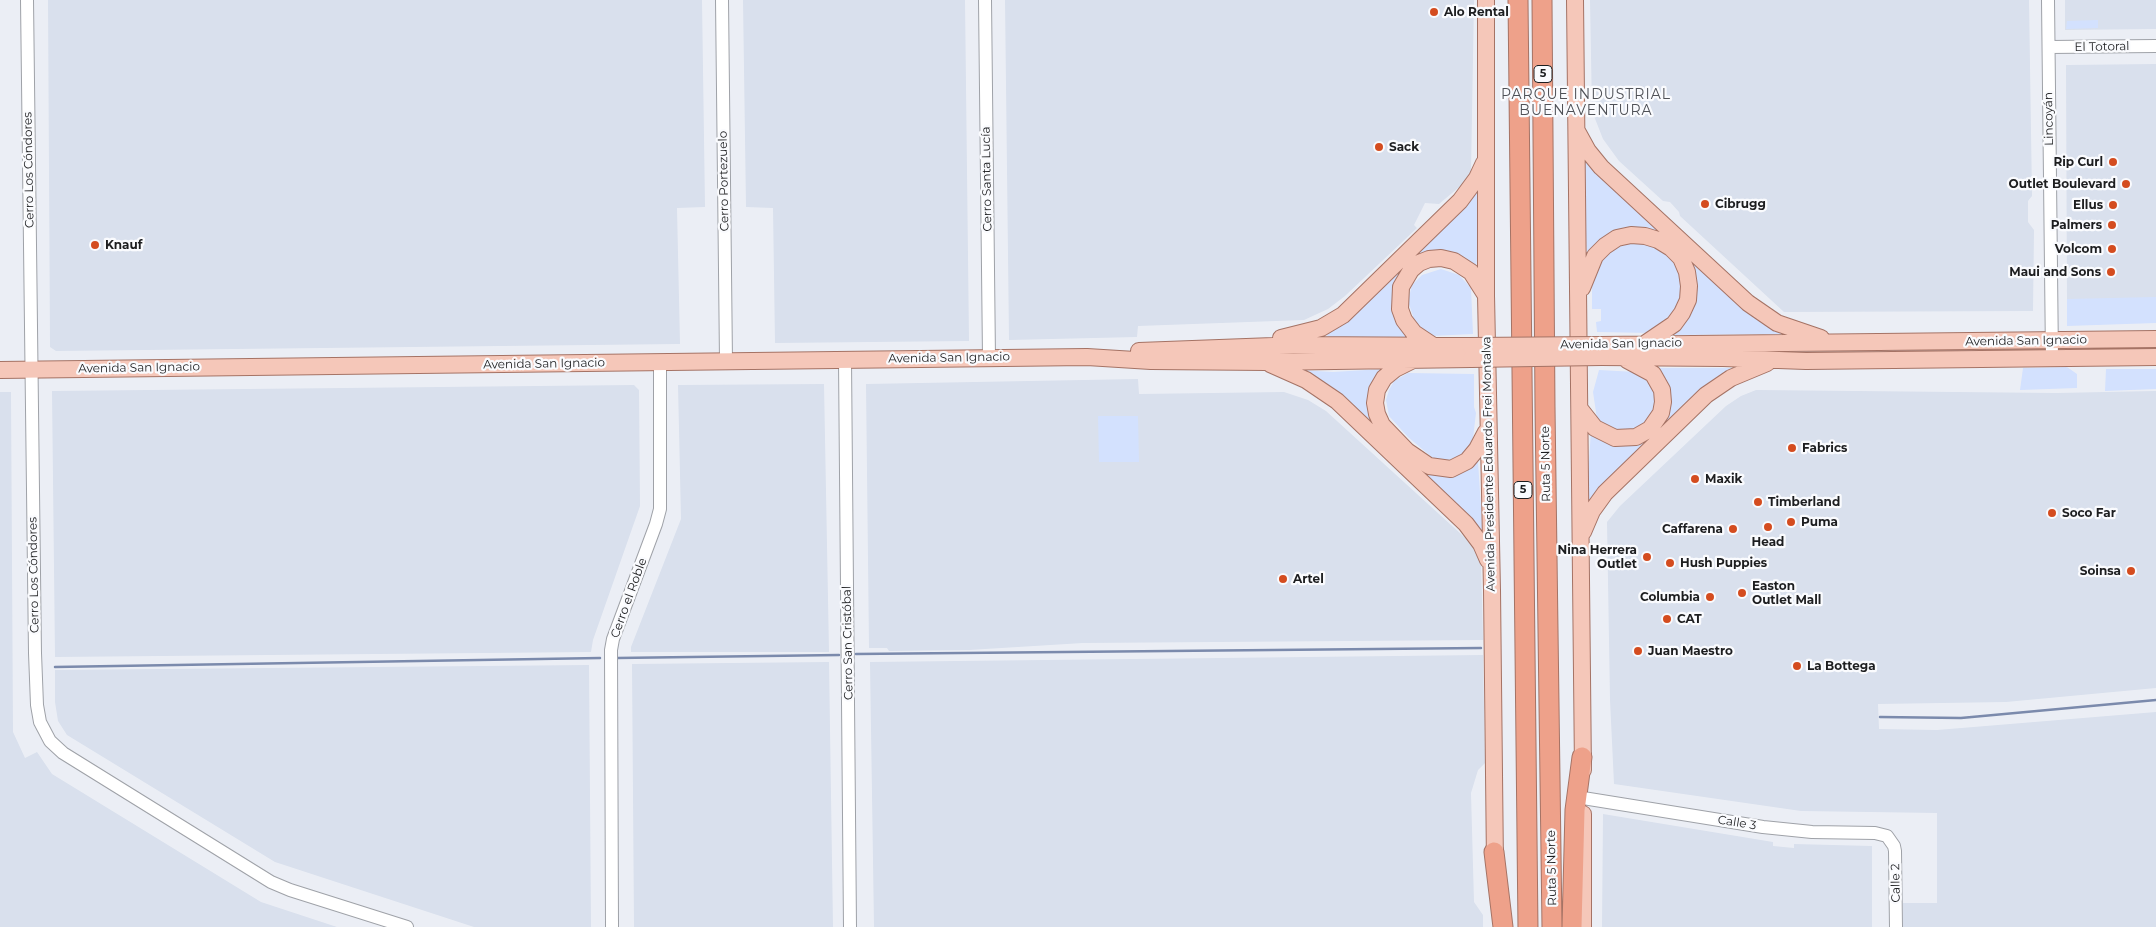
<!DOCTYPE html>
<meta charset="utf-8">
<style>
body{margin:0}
canvas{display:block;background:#ebeef5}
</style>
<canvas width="2156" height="927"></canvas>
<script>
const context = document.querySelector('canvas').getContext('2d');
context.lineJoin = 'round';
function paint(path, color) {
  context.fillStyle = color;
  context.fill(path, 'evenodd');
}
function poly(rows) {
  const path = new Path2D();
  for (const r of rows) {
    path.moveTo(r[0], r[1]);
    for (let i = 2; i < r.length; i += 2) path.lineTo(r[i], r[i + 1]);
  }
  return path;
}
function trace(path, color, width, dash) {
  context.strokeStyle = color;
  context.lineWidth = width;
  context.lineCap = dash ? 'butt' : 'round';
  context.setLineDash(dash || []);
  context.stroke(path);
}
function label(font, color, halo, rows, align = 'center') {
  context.font = font + ' Montserrat,sans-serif';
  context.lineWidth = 4.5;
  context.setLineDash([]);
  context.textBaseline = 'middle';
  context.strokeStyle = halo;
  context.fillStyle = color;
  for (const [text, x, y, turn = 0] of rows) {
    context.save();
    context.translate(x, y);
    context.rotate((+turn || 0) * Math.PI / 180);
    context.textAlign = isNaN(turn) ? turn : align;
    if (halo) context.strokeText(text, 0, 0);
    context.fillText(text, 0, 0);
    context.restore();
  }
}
paint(poly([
 [48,0,702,0,705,207,677,208,680,344,56,351,50,347],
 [743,0,965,0,969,341,775,343,773,208,746,207],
 [1005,0,1474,0,1471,172,1464,183,1439,204,1425,203,1414,225,1417,228,1345,296,1328,309,1304,320,1138,326,1137,337,1009,340],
 [1590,0,2029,0,2032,196,2028,201,2028,222,2034,230,2033,311,1784,312,1680,216,1679,212,1670,202,1663,201,1619,161,1603,139,1592,111],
 [2065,0,2156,0,2156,29,2065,30],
 [2156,64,2156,307,2067,308,2066,65],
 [1138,379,1139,394,1284,392,1308,400,1326,411,1473,545,1481,563,1483,640,1083,643,969,650,889,651,887,648,869,648,866,384],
 [824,384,829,652,631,652,631,647,681,519,678,385],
 [634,385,639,390,640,506,593,640,591,652,55,657,52,391],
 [1756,390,2056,393,2156,391,2156,688,2006,702,1878,704,1879,729,1937,730,2156,712,2156,927,1903,927,1903,903,1937,903,1937,813,1801,811,1614,784,1610,700,1607,522,1620,506,1726,406,1741,396],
 [0,392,11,392,13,732,25,758,37,752,52,774,261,902,337,927,0,927],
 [1483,655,1485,763,1478,770,1471,793,1474,902,1483,915,1483,927,874,927,870,662],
 [829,662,833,927,634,927,632,664],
 [589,665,591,927,474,927,275,862,67,735,58,721,55,702,55,670],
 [1603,814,1773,842,1773,846,1794,848,1794,844,1872,846,1872,927,1602,927]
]), '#d9e0ed');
paint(poly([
 [2098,20,2098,28,2066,29,2067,21],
 [1582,149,1790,334,1670,335,1693,273,1639,229,1587,257],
 [1481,187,1480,223,1476,270,1448,253,1397,280,1411,337,1329,338,1325,332],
 [1636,238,1675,257,1685,291,1673,318,1651,333,1597,332,1596,322,1601,321,1601,309,1592,309,1592,277,1609,246],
 [1441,269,1459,275,1471,288,1473,334,1431,336,1412,321,1413,316,1408,301,1412,285,1422,275],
 [2156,297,2156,323,2067,326,2067,299],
 [2067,367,2077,374,2077,388,2020,390,2023,368],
 [1657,368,1732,368,1733,370,1586,509,1591,430,1596,436,1662,425],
 [1383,369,1369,400,1424,472,1449,477,1458,475,1471,468,1478,461,1483,540,1300,370,1333,372],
 [2106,369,2156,369,2156,389,2105,391],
 [1599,370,1636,372,1646,375,1656,388,1656,412,1644,428,1612,431,1597,419,1593,392],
 [1408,373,1474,374,1474,407,1476,413,1473,438,1468,449,1460,456,1444,461,1434,459,1408,437,1389,416,1386,400,1389,390,1394,381],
 [1098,416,1138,416,1139,462,1099,462]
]), '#d3e1fe');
trace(poly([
 [856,654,1481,648],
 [617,658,839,655],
 [55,667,600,658],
 [1880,717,1961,718,2156,700]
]), '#7b8aac', 2.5);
const minor = poly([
 [27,0,35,653,37,705,40,722,50,741,63,753,271,882,290,890,407,927],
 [722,0,726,361],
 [985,0,989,358],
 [2048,0,2052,358],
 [2049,47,2156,46],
 [845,360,850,927],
 [1583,798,1763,827,1812,832,1875,833,1887,836,1894,846,1895,851,1896,927],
 [612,927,611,650,613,639,656,524,660,509,660,362]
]);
const major = poly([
 [1486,0,1486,295,1492,590,1495,865],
 [1575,0,1583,770],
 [1577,131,1588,151,1601,167,1748,303,1777,323,1821,338],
 [1582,288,1595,256,1605,246,1617,238,1631,235,1645,236,1658,240,1671,248,1681,258,1687,272,1689,286,1688,300,1682,313,1674,324,1646,343],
 [1281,338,1321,328,1343,315,1460,201,1477,178,1484,163],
 [1432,345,1414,333,1404,320,1400,309,1401,287,1411,270,1419,263,1429,259,1441,258,1454,261,1471,272,1485,294],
 [1601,345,2156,339],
 [1139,351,1300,345,1470,346],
 [1601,357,1723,358,1806,361,2156,357],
 [1411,361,1395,369,1384,378,1377,390,1375,403,1377,414,1382,425,1407,451,1429,466,1451,469,1467,461,1477,449,1486,432],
 [1270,364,1306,380,1337,401,1466,524,1481,544,1488,560],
 [0,370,1087,357,1151,361,1266,362,1471,359],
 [1580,409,1595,428,1615,438,1636,437,1650,429,1661,413,1663,402,1662,390,1653,374,1627,360],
 [1583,532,1592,511,1605,493,1706,395,1731,378,1767,363],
 [1583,927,1583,814]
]);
const highway = poly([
 [1518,0,1528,927],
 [1542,0,1545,407,1552,927],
 [1494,852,1503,927],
 [1572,927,1575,810,1582,757]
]);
trace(minor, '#9fa2a8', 14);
trace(major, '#a57365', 18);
trace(highway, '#a57365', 21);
trace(minor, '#fff', 12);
trace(major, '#f5c7b9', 16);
trace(highway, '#eea18a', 19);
const majorBridge = poly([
 [1470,346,1601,345],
 [1471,359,1601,357]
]);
trace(majorBridge, '#a57365', 18, []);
trace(majorBridge, '#f5c7b9', 16);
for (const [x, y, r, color] of [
 [1434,12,5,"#d44c1f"],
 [1379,147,5,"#d44c1f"],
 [2113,162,5,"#d44c1f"],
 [2126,184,5,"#d44c1f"],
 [1705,204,5,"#d44c1f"],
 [2113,205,5,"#d44c1f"],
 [2112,225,5,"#d44c1f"],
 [95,245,5,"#d44c1f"],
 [2112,249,5,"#d44c1f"],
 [2111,272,5,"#d44c1f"],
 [1792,448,5,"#d44c1f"],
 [1695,479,5,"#d44c1f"],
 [1758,502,5,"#d44c1f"],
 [2052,513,5,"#d44c1f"],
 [1791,522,5,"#d44c1f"],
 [1768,527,5,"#d44c1f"],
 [1733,529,5,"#d44c1f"],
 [1647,557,5,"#d44c1f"],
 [1670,563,5,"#d44c1f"],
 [2131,571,5,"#d44c1f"],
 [1283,579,5,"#d44c1f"],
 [1742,593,5,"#d44c1f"],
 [1710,597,5,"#d44c1f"],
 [1667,619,5,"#d44c1f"],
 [1638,651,5,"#d44c1f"],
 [1797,666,5,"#d44c1f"]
]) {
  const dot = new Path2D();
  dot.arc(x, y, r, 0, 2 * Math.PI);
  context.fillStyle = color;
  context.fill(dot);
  trace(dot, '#fafbfe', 2);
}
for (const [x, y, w] of [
 [1543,74,18],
 [1523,490,18]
]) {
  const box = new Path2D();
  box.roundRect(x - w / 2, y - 8.5, w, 17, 4);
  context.fillStyle = '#fafbfe';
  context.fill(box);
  trace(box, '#1d1e20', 1);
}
label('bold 11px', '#1d1e20', null, [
 ["5",1543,74],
 ["5",1523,490]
]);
label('bold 12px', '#1d1e20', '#fafbfe', [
 ["Alo Rental",1444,12],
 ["Sack",1389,147],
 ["Rip Curl",2103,162,"right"],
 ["Outlet Boulevard",2116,184,"right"],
 ["Cibrugg",1715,204],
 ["Ellus",2103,205,"right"],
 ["Palmers",2102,225,"right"],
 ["Knauf",105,245],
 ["Volcom",2102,249,"right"],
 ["Maui and Sons",2101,272,"right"],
 ["Fabrics",1802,448],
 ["Maxik",1705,479],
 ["Timberland",1768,502],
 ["Soco Far",2062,513],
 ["Puma",1801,522],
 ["Caffarena",1723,529,"right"],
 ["Head",1768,542,"center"],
 ["Nina Herrera",1637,550,"right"],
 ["Outlet",1637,564,"right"],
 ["Hush Puppies",1680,563],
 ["Soinsa",2121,571,"right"],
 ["Artel",1293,579],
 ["Easton",1752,586],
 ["Outlet Mall",1752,600],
 ["Columbia",1700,597,"right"],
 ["CAT",1677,619],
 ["Juan Maestro",1648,651],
 ["La Bottega",1807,666]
], 'left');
label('12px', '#1d1e20', '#fafbfe', [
 ["El Totoral",2102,47,-1],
 ["Lincoyán",2049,119,-91],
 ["Cerro Los Cóndores",29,170,-91],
 ["Cerro Santa Lucía",987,179,-91],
 ["Cerro Portezuelo",724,181,-91],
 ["Avenida San Ignacio",2026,341,-1],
 ["Avenida San Ignacio",1621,344,-1],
 ["Avenida San Ignacio",949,358,-1],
 ["Avenida San Ignacio",544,364,-1],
 ["Avenida San Ignacio",139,368,-1],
 ["Avenida Presidente Eduardo Frei Montalva",1489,464,-91],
 ["Ruta 5 Norte",1546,464,-91],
 ["Cerro Los Cóndores",34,575,-91],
 ["Cerro el Roble",629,598,-70],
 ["Cerro San Cristóbal",848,643,-91],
 ["Calle 3",1737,823,9],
 ["Ruta 5 Norte",1552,868,-91],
 ["Calle 2",1896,883,-91]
]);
context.letterSpacing = '1px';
label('14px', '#4f5157', '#fafbfe', [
 ["PARQUE INDUSTRIAL",1586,95],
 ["BUENAVENTURA",1586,111]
]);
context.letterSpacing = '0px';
</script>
